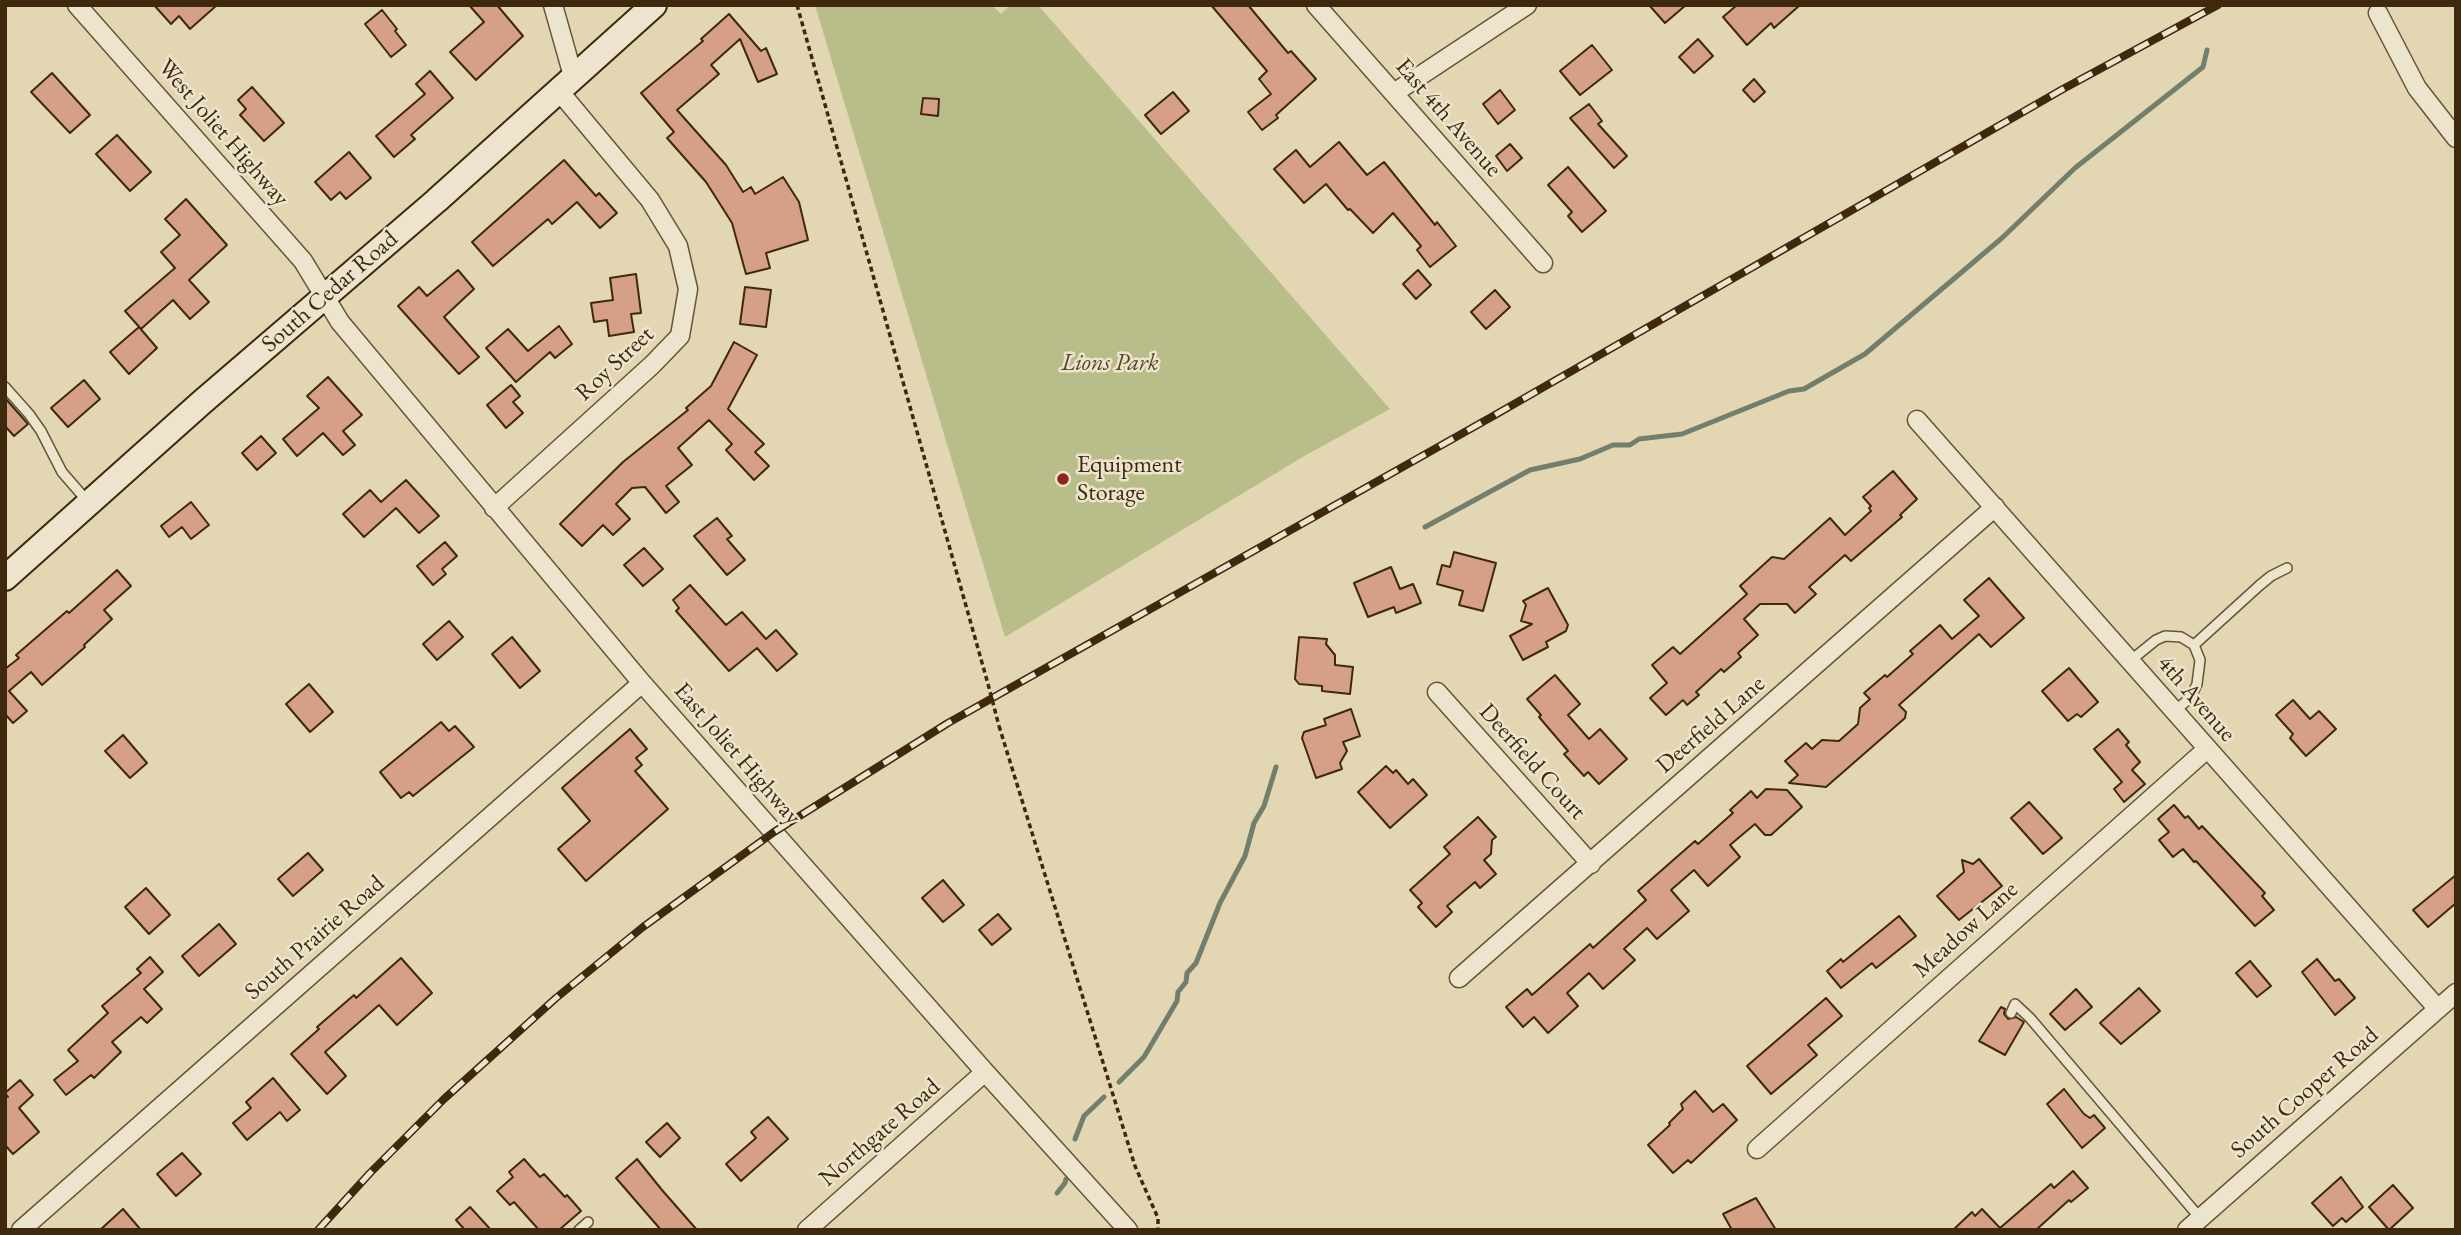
<!DOCTYPE html>
<style>
body{margin:0}
#map{position:relative;width:2461px;height:1235px;overflow:hidden;background:#e3d6b2;font-family:"EB Garamond",serif}
canvas{display:block}
.frame{position:absolute;inset:0;border:7px solid #3e280e;pointer-events:none}
</style>
<div id="map">
<canvas width="2461" height="1235"></canvas>
<div class="frame"></div>
</div>
<script>
const context = document.querySelector('canvas').getContext('2d');
context.lineJoin = 'round';
function paint(path, color) {
  context.fillStyle = color;
  context.fill(path, 'evenodd');
}
function poly(rows) {
  const path = new Path2D();
  for (const r of rows) {
    path.moveTo(r[0], r[1]);
    for (let i = 2; i < r.length; i += 2) path.lineTo(r[i], r[i + 1]);
  }
  return path;
}
function trace(path, color, width, dash) {
  context.strokeStyle = color;
  context.lineWidth = width;
  context.lineCap = dash ? 'butt' : 'round';
  context.setLineDash(dash || []);
  context.stroke(path);
}
function label(font, color, halo, rows, align = 'center') {
  context.font = font + ' "EB Garamond",serif';
  context.lineWidth = 5;
  context.setLineDash([]);
  context.textBaseline = 'middle';
  context.strokeStyle = halo;
  context.fillStyle = color;
  for (const [text, x, y, turn = 0] of rows) {
    context.save();
    context.translate(x, y);
    context.rotate((+turn || 0) * Math.PI / 180);
    context.textAlign = isNaN(turn) ? turn : align;
    if (halo) context.strokeText(text, 0, 0);
    context.fillText(text, 0, 0);
    context.restore();
  }
}
paint(poly([
 [815,5,992,5,1001,14,1010,5,1038,5,1390,409,1306,455,1005,637]
]), '#b8bd89');
trace(poly([
 [1425,527,1530,470,1580,459,1613,445,1630,445,1639,439,1682,434,1789,391,1804,389,1865,354,2002,238,2075,168,2203,67,2207,50],
 [1119,1082,1144,1057,1177,1001,1178,992,1186,982,1187,973,1196,963,1220,903,1245,856,1254,823,1264,806,1276,767],
 [1075,1139,1084,1116,1104,1097],
 [1057,1193,1065,1183,1066,1179]
]), '#727f6d', 5);
const building = poly([
 [154,5,217,5,190,29,179,16,171,24,154,5],
 [469,5,497,5,523,36,476,80,450,52,484,22,469,5],
 [1211,5,1248,5,1288,53,1291,51,1316,79,1276,115,1278,118,1262,130,1248,112,1271,94,1259,79,1267,71,1211,5],
 [1649,5,1686,5,1665,23,1649,5],
 [1737,5,1800,5,1774,28,1771,23,1747,45,1723,17,1737,5],
 [382,10,397,29,395,31,406,45,391,57,365,24,382,10],
 [729,14,761,51,766,48,777,74,758,82,740,39,711,65,719,74,677,110,726,165,743,192,751,187,755,194,783,177,799,202,808,240,766,253,770,268,746,274,732,223,706,182,667,138,674,132,641,93,703,41,701,39,729,14],
 [1698,39,1713,56,1694,73,1679,57,1698,39],
 [1592,45,1612,70,1580,95,1560,71,1592,45],
 [430,71,453,98,411,135,415,139,394,157,376,136,425,94,416,84,430,71],
 [52,73,90,115,70,133,31,92,52,73],
 [1754,79,1765,92,1754,102,1743,90,1754,79],
 [252,87,284,123,264,141,240,115,246,109,238,100,252,87],
 [1500,90,1515,110,1498,124,1483,104,1500,90],
 [1173,92,1189,111,1161,134,1145,115,1173,92],
 [923,98,939,99,938,116,921,114,923,98],
 [1589,104,1602,121,1598,124,1627,156,1614,168,1570,118,1589,104],
 [117,135,151,172,130,191,96,154,117,135],
 [1339,142,1367,175,1384,162,1435,225,1437,222,1456,246,1430,267,1417,250,1421,246,1393,213,1373,233,1350,209,1348,210,1326,184,1304,203,1274,169,1296,150,1310,167,1339,142],
 [1510,144,1522,158,1507,171,1496,156,1510,144],
 [349,152,371,178,346,199,340,192,331,200,315,182,349,152],
 [564,160,596,196,599,193,617,213,600,228,577,202,552,224,548,219,493,266,472,242,564,160],
 [1568,167,1606,211,1582,232,1568,216,1572,212,1548,185,1568,167],
 [186,199,227,245,189,280,209,302,190,319,173,300,141,329,125,311,175,268,161,252,180,235,165,219,186,199],
 [458,270,474,289,444,317,479,357,459,374,398,306,419,287,427,296,458,270],
 [1418,270,1431,285,1416,299,1403,284,1418,270],
 [636,274,641,313,631,314,634,332,609,336,607,320,594,322,591,303,613,300,610,278,636,274],
 [745,287,771,290,766,327,740,324,745,287],
 [1495,290,1510,307,1486,329,1471,312,1495,290],
 [559,326,572,344,555,358,550,352,516,382,486,348,508,329,528,351,559,326],
 [139,327,157,348,129,374,110,352,139,327],
 [734,342,757,355,728,409,764,444,755,452,769,466,754,480,726,450,732,444,709,420,678,448,692,465,666,486,679,502,666,513,645,487,632,488,616,504,630,519,613,535,603,525,582,546,560,524,623,462,688,410,686,408,711,386,734,342],
 [328,377,362,415,343,431,355,445,343,455,323,433,297,456,283,439,319,408,307,396,328,377],
 [84,380,100,399,68,427,51,408,84,380],
 [511,385,520,396,513,402,523,413,506,428,487,405,511,385],
 [5,398,28,424,14,436,5,426,5,398],
 [261,436,276,453,257,470,242,453,261,436],
 [1893,471,1917,499,1900,515,1902,517,1851,561,1845,555,1809,587,1816,594,1795,613,1787,604,1760,604,1744,619,1758,635,1738,653,1741,657,1724,672,1721,669,1696,692,1699,695,1687,705,1683,700,1666,715,1650,698,1667,683,1652,665,1673,647,1680,654,1747,594,1740,586,1772,557,1784,559,1830,518,1845,535,1871,511,1869,508,1871,506,1863,497,1893,471],
 [406,480,439,516,419,533,396,508,364,537,343,514,370,490,381,502,406,480],
 [191,502,209,525,191,539,182,527,169,537,161,526,191,502],
 [717,518,732,536,727,539,745,560,727,575,694,536,717,518],
 [445,542,457,556,442,569,446,574,433,585,417,566,445,542],
 [644,548,663,569,643,586,624,565,644,548],
 [1454,552,1496,563,1483,611,1459,605,1463,591,1437,584,1442,565,1450,567,1454,552],
 [1391,567,1400,589,1413,584,1421,603,1396,613,1394,607,1368,617,1354,583,1391,567],
 [117,570,131,586,104,610,112,619,84,645,85,647,42,685,31,672,9,691,27,711,13,723,5,714,5,669,19,658,16,655,67,611,69,613,117,570],
 [1989,578,2024,618,1991,647,1979,634,1899,705,1906,712,1905,718,1826,787,1789,783,1798,775,1785,761,1806,743,1812,749,1822,740,1839,741,1858,724,1860,708,1870,699,1864,693,1885,675,1887,677,1913,654,1910,651,1940,625,1952,639,1979,616,1964,600,1989,578],
 [690,585,726,625,742,612,766,639,776,630,797,654,777,671,757,648,729,671,676,611,679,608,673,600,690,585],
 [1548,588,1568,625,1566,631,1546,642,1548,647,1523,660,1510,636,1532,624,1521,621,1526,605,1523,601,1548,588],
 [449,621,463,637,437,660,423,644,449,621],
 [512,637,540,671,520,688,492,654,512,637],
 [1299,637,1327,639,1326,644,1335,655,1335,665,1353,667,1350,694,1322,691,1322,686,1299,684,1295,679,1299,637],
 [2069,668,2098,702,2081,717,2077,714,2068,721,2042,691,2069,668],
 [1555,675,1580,704,1568,715,1589,739,1600,729,1627,759,1599,784,1588,772,1584,776,1564,754,1568,751,1539,717,1541,715,1527,699,1555,675],
 [309,684,333,712,310,732,286,704,309,684],
 [2293,700,2310,719,2319,711,2336,729,2306,756,2290,738,2293,734,2276,715,2293,700],
 [1351,709,1360,736,1343,742,1347,751,1340,763,1342,769,1316,778,1302,738,1304,732,1326,725,1324,719,1351,709],
 [441,722,449,731,455,726,474,747,413,796,409,792,401,798,380,772,441,722],
 [630,729,647,749,636,758,642,765,635,771,668,809,586,881,558,849,590,821,562,788,630,729],
 [2118,729,2129,742,2126,745,2140,762,2132,770,2145,784,2124,802,2114,789,2122,782,2094,749,2118,729],
 [123,735,147,763,130,778,105,751,123,735],
 [1386,766,1393,773,1396,770,1408,784,1413,779,1427,795,1390,828,1358,792,1386,766],
 [1766,789,1787,790,1802,807,1771,835,1765,835,1755,824,1730,845,1740,857,1708,886,1694,870,1671,890,1689,911,1657,939,1647,928,1624,949,1635,960,1603,989,1589,973,1567,993,1578,1006,1548,1033,1534,1017,1523,1027,1506,1007,1527,989,1532,995,1590,944,1593,948,1646,900,1638,891,1695,841,1698,844,1733,813,1730,810,1751,791,1757,798,1766,789],
 [2029,802,2062,838,2043,854,2011,818,2029,802],
 [2174,805,2185,818,2188,816,2199,829,2202,826,2265,893,2262,896,2274,910,2255,926,2196,861,2194,862,2183,849,2173,857,2159,840,2169,832,2158,819,2174,805],
 [1478,817,1496,837,1492,840,1491,854,1484,860,1496,874,1480,888,1475,882,1447,906,1452,912,1436,927,1418,907,1422,903,1410,890,1450,854,1444,847,1478,817],
 [308,853,323,870,293,896,278,879,308,853],
 [1979,859,2002,886,1959,920,1937,896,1964,872,1962,860,1973,864,1979,859],
 [2456,875,2456,903,2428,927,2413,910,2456,875],
 [943,880,964,905,943,922,922,898,943,880],
 [146,888,170,915,149,934,125,907,146,888],
 [998,914,1011,929,992,945,979,930,998,914],
 [1899,916,1916,936,1876,968,1872,963,1841,988,1827,971,1841,959,1843,962,1899,916],
 [219,924,236,944,199,976,182,956,219,924],
 [150,957,163,972,144,989,162,1009,147,1023,141,1017,112,1042,121,1052,94,1078,91,1075,66,1095,54,1080,78,1061,68,1050,108,1013,102,1006,141,973,137,969,150,957],
 [401,958,432,993,397,1025,379,1005,325,1052,346,1076,327,1094,291,1054,319,1029,317,1027,354,995,356,998,401,958],
 [2317,959,2335,981,2339,979,2355,998,2335,1015,2302,972,2317,959],
 [2250,961,2271,986,2257,997,2236,973,2250,961],
 [2139,988,2160,1011,2121,1044,2100,1023,2139,988],
 [2076,989,2092,1007,2065,1030,2050,1014,2076,989],
 [1826,998,1842,1016,1808,1045,1817,1055,1771,1094,1747,1066,1826,998],
 [2001,1007,2005,1009,2004,1014,2008,1019,2016,1017,2024,1022,2005,1055,1979,1041,2001,1007],
 [273,1078,300,1110,287,1121,280,1112,247,1140,233,1123,251,1108,246,1102,273,1078],
 [20,1080,33,1095,19,1108,39,1132,13,1154,5,1145,5,1093,8,1097,5,1093,20,1080],
 [2064,1089,2084,1114,2090,1118,2094,1115,2105,1128,2082,1148,2047,1104,2064,1089],
 [1695,1091,1713,1112,1723,1104,1737,1120,1691,1163,1688,1160,1673,1173,1648,1145,1670,1125,1669,1123,1683,1109,1681,1104,1695,1091],
 [768,1117,788,1139,741,1181,726,1164,756,1138,751,1132,768,1117],
 [667,1123,680,1138,660,1157,646,1142,667,1123],
 [182,1153,201,1174,176,1196,157,1174,182,1153],
 [524,1159,540,1177,544,1174,565,1197,567,1195,581,1211,559,1230,539,1230,514,1202,510,1205,497,1191,513,1177,509,1172,524,1159],
 [637,1159,662,1190,697,1230,661,1230,616,1178,637,1159],
 [2073,1171,2088,1188,2071,1202,2069,1200,2036,1230,1953,1230,1972,1212,1975,1216,1982,1209,2000,1228,2051,1184,2054,1188,2073,1171],
 [2341,1177,2363,1207,2346,1222,2342,1218,2333,1226,2312,1203,2341,1177],
 [2393,1185,2413,1208,2389,1230,2369,1207,2393,1185],
 [1756,1198,1776,1230,1732,1230,1723,1214,1756,1198],
 [470,1207,491,1230,465,1230,456,1220,470,1207],
 [123,1209,141,1230,100,1230,123,1209]
]);
paint(building, '#d5a086');
trace(building, '#3e280e', 2);
const lane = poly([
 [5,387,29,414,41,431,62,472,88,502],
 [2194,645,2260,585,2271,576,2287,568],
 [2130,661,2156,640,2165,636,2181,637,2194,645,2200,660,2197,684,2191,697,2175,711],
 [2011,1013,2015,1004,2030,1018,2200,1218],
 [579,1230,588,1222]
]);
const street = poly([
 [77,5,303,261,340,322,642,683,985,1072,1128,1230],
 [553,5,573,76],
 [1316,5,1543,263],
 [2378,13,2417,88,2456,138],
 [1394,93,1527,5],
 [1917,420,2438,1009],
 [494,508,652,365,680,336,688,289,678,246,650,200,559,91],
 [1437,692,1591,864],
 [1459,978,1995,507],
 [1757,1149,2207,749],
 [21,1230,642,683],
 [807,1230,985,1072],
 [2187,1230,2456,993]
]);
const secondary = poly([
 [5,578,201,403,436,201,654,5]
]);
trace(lane, '#675437', 12);
trace(street, '#675437', 21);
trace(secondary, '#3e280e', 28);
trace(poly([
 [797,5,988,684],
 [999,726,1135,1166,1158,1218,1158,1230]
]), '#3e280e', 3.5, [5, 3.5]);
trace(lane, '#ede4cd', 9);
trace(street, '#ede4cd', 18);
trace(secondary, '#ede4cd', 24);
const rail = poly([
 [318,1230,370,1173,444,1099,556,998,643,927,774,832,948,723,1495,415,2063,89,2218,5]
]);
trace(rail, '#3e280e', 8);
trace(rail, '#ede4cd', 5, [16]);
trace(poly([
 [988,684,999,726]
]), '#3e280e', 3.5, [5, 3.5]);
for (const [x, y, r, color] of [
 [1063,479,7,"#8f2418"]
]) {
  const dot = new Path2D();
  dot.arc(x, y, r, 0, 2 * Math.PI);
  context.fillStyle = color;
  context.fill(dot);
  trace(dot, '#ede4cd', 2.5);
}
label('24px', '#3e280e', '#ede4cd', [
 ["East 4th Avenue",1448,118,49],
 ["West Joliet Highway",223,133,49],
 ["South Cedar Road",330,292,-41],
 ["Roy Street",615,364,-43],
 ["4th Avenue",2196,699,49],
 ["Deerfield Lane",1711,725,-41],
 ["East Joliet Highway",737,754,49],
 ["Deerfield Court",1532,762,48],
 ["Meadow Lane",1966,930,-42],
 ["South Prairie Road",315,938,-41],
 ["South Cooper Road",2305,1093,-41],
 ["Northgate Road",880,1133,-41]
]);
label('italic 24px', '#564627', '#ede4cd', [
 ["Lions Park",1110,363]
]);
label('24px', '#3e280e', '#ede4cd', [
 ["Equipment",1077,465],
 ["Storage",1077,493]
], 'left');
</script>
